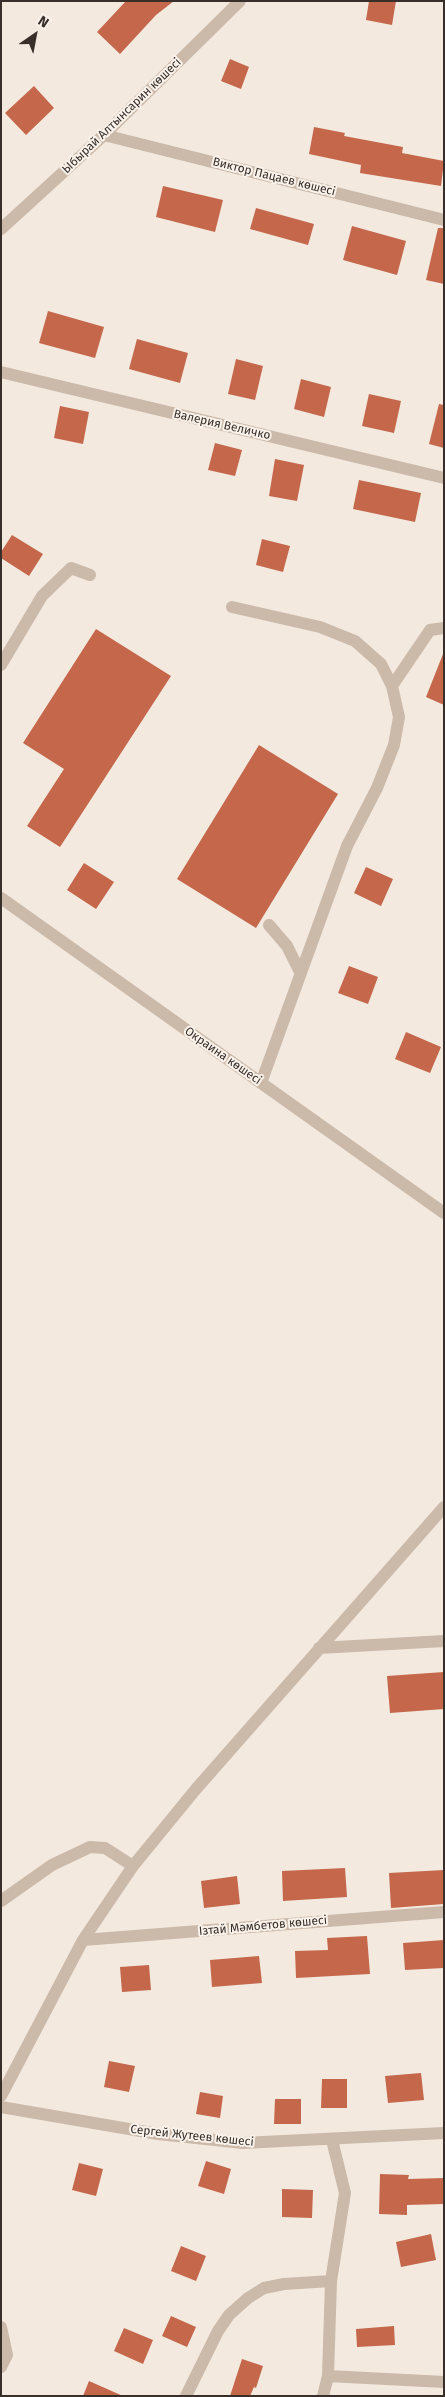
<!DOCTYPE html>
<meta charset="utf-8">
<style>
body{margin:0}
#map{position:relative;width:445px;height:2397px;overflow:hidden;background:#f3e9df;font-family:"Fira Sans",sans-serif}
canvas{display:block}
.frame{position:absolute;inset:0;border:2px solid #382e2a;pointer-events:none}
.north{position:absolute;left:10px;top:10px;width:50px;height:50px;-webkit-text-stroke:4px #faf3eb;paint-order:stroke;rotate:33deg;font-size:14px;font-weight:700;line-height:20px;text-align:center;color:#382e2a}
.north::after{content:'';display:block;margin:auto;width:18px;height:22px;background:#382e2a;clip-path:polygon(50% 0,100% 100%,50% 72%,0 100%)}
</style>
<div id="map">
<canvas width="445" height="2397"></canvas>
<div class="frame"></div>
<div class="north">N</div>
</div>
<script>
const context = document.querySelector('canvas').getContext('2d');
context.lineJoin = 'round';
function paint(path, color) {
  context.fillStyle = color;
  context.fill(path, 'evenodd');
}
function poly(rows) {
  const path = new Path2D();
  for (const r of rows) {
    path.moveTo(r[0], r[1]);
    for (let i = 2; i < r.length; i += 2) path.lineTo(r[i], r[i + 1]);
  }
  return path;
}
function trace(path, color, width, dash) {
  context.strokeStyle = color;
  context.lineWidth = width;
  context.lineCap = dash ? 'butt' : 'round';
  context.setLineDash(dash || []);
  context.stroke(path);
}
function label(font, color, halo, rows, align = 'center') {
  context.font = font + ' "Fira Sans",sans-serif';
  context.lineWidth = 4;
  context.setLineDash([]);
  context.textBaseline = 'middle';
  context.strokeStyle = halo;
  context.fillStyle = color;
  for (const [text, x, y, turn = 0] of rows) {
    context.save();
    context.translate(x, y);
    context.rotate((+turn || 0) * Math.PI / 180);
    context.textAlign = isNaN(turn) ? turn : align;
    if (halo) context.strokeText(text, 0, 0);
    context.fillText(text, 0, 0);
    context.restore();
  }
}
paint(poly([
 [126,1,174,1,156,15,120,54,97,32],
 [369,1,396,1,392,25,366,20],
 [230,59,249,67,241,89,221,81],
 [34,86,54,108,26,135,5,113],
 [314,127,345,133,344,136,403,147,402,153,444,161,441,186,360,173,361,165,309,154],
 [163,186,223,200,215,232,156,217],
 [256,208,314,224,308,245,250,229],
 [352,226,406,241,397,275,343,260],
 [438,228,444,228,444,284,426,280],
 [48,311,104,327,95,358,39,343],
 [137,339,188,353,180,383,129,369],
 [236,359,263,366,255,400,228,394],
 [301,379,331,387,324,417,294,409],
 [369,394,401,401,394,433,362,426],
 [439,404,444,405,444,448,429,444],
 [60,406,89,412,83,444,54,438],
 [215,443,242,450,235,476,208,470],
 [275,459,304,465,297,501,269,496],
 [359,480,421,493,415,522,353,509],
 [12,535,43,554,29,576,1,558,1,552],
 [262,539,290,546,283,572,256,565],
 [96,629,171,676,60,847,27,826,64,769,23,743],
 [443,654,444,654,444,705,426,697],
 [259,745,338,794,256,928,177,879],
 [84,863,114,882,96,909,67,890],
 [366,867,393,879,381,906,354,893],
 [349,966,378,977,368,1004,338,993],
 [406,1032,441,1047,430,1073,395,1059],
 [444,1672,444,1709,390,1713,387,1676],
 [345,1868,347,1897,283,1901,282,1871],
 [444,1870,444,1904,391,1908,389,1873],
 [237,1876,240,1904,204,1908,201,1881],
 [367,1936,370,1974,296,1978,295,1951,328,1950,327,1938],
 [444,1940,444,1968,405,1970,403,1943],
 [259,1956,262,1983,212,1987,210,1960],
 [149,1965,151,1990,122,1992,120,1967],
 [109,2061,135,2066,129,2092,104,2087],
 [421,2073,424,2100,388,2103,385,2076],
 [322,2079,347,2079,347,2108,321,2108],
 [200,2092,223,2096,220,2118,196,2114],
 [275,2099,301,2099,301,2124,274,2124],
 [206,2161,231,2169,224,2194,198,2186],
 [79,2163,103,2169,96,2196,72,2190],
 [380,2174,409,2175,408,2179,444,2178,444,2204,407,2205,407,2215,379,2214],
 [282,2189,313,2190,312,2218,282,2217],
 [431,2234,436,2260,401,2267,396,2242],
 [181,2246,206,2256,196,2281,171,2271],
 [171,2316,196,2327,187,2347,162,2336],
 [394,2326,395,2345,357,2347,356,2329],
 [124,2328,153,2340,143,2364,114,2351],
 [242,2359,263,2366,256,2388,254,2387,250,2396,230,2396],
 [89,2381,123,2396,83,2396]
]), '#c4674b');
trace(poly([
 [104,135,444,220],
 [1,229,104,135,240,1],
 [1,372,444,478],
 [232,607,320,627,355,641,381,664,392,686,399,717,394,745,377,788,347,846,261,1083],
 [1,665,42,596,71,568,90,575],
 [392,686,430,630,444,628],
 [1,898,444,1213],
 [269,925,287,946,300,972],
 [319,1648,444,1641],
 [1,1901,52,1865,90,1847,105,1848,133,1866],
 [83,1940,444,1912],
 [1,2096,83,1940,133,1866,196,1789,444,1507],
 [1,2107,158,2134,243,2143,444,2133],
 [1,2327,7,2355,1,2367],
 [328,2376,444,2382],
 [186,2396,218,2331,229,2315,248,2298,264,2288,284,2284,331,2281],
 [323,2396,328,2376,331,2281,345,2193,332,2140]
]), '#cbb9aa', 12);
label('12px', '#382e2a', '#faf3eb', [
 ["Ыбырай Алтынсарин көшесі",122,116,-44],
 ["Виктор Пацаев көшесі",274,177,14],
 ["Валерия Величко",222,425,13],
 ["Окраина көшесі",223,1056,35],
 ["Ізтай Мәмбетов көшесі",263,1926,-5],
 ["Сергей Жутеев көшесі",192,2136,6]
]);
</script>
